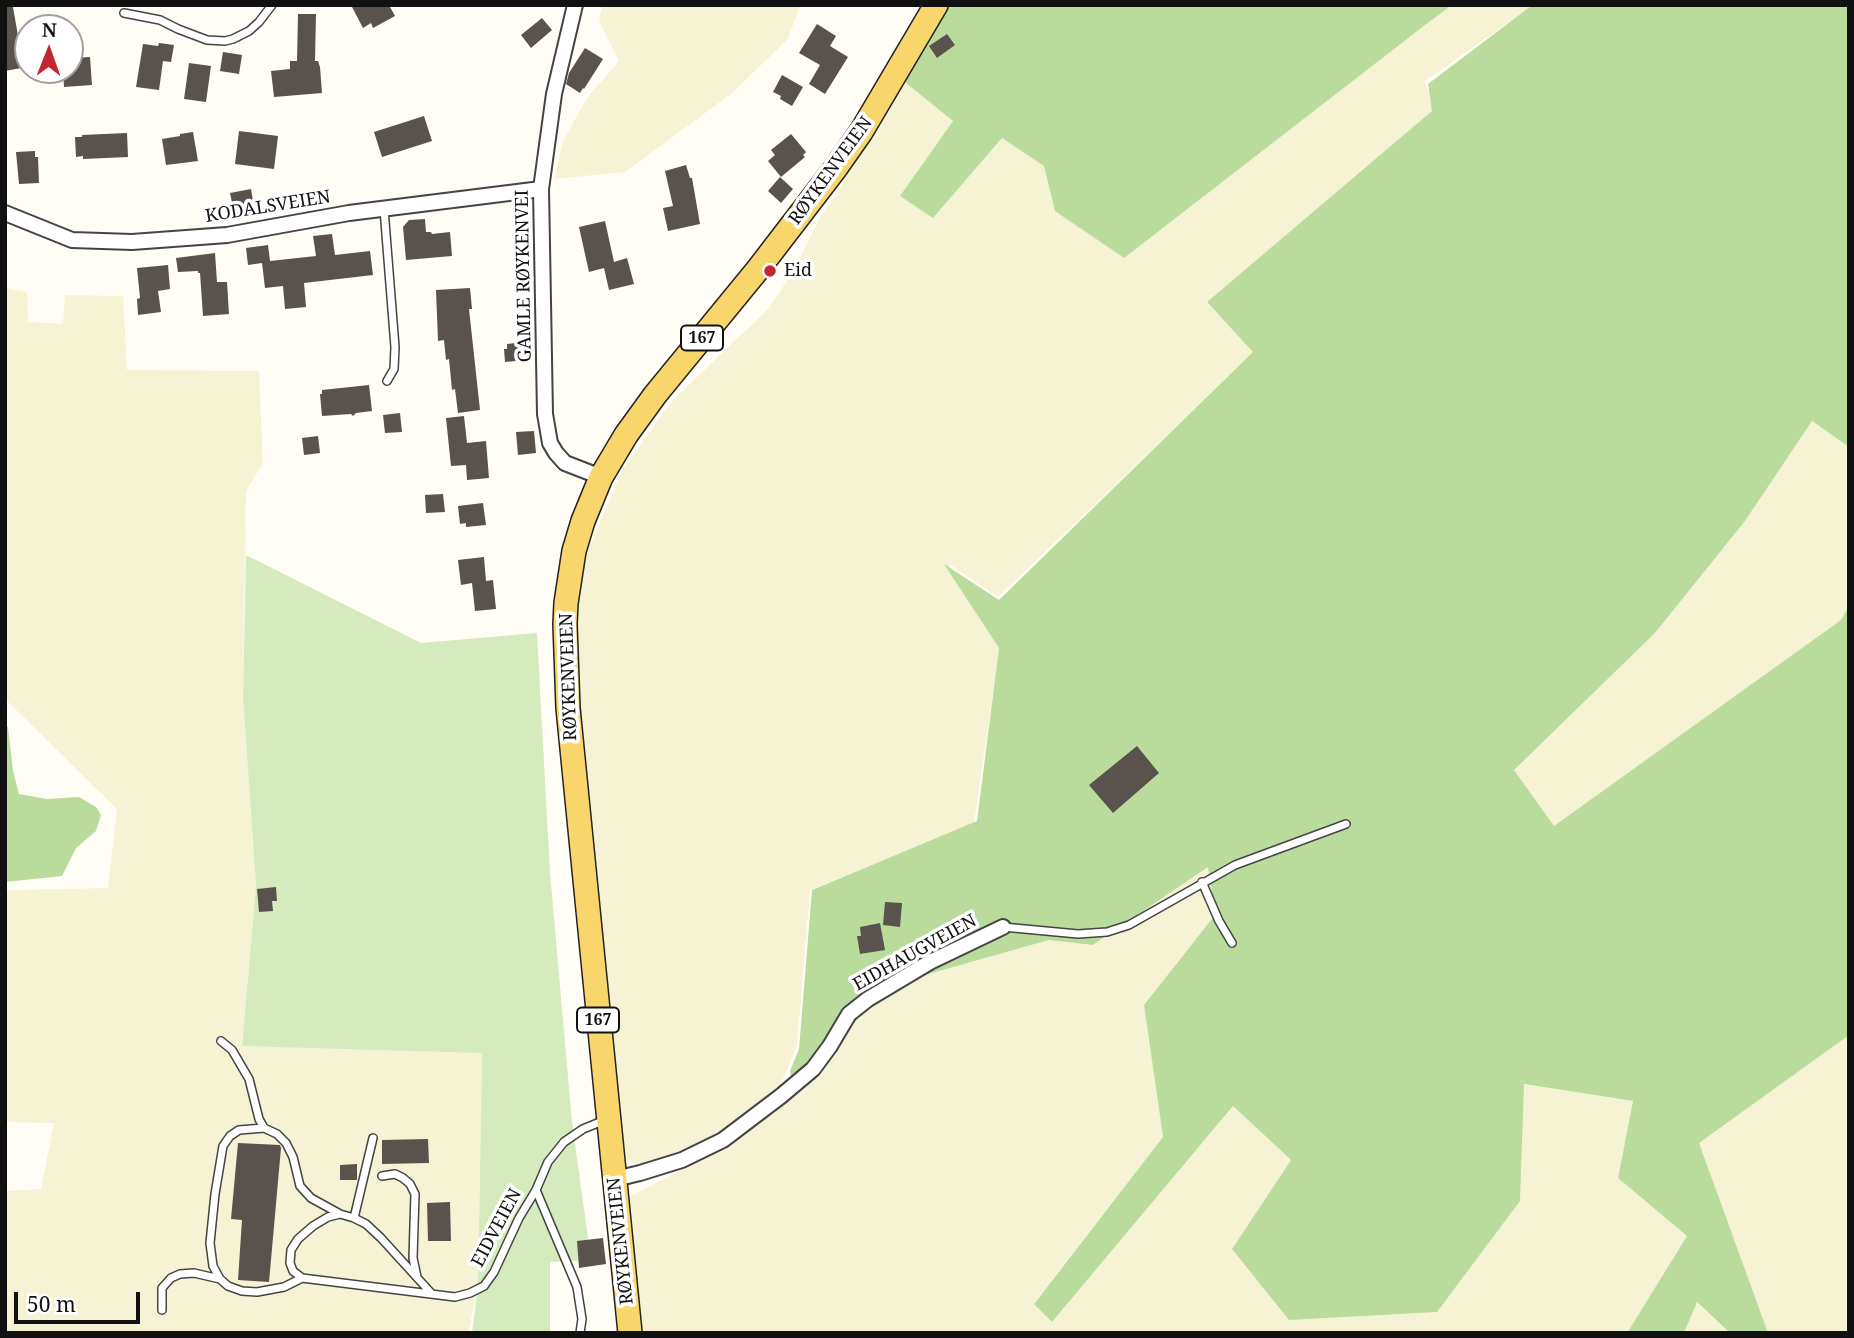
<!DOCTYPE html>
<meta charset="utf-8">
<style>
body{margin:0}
#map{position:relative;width:1854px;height:1338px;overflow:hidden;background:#fffdf5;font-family:"Noto Serif",serif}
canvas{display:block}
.frame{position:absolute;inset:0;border:7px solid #111;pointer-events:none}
.north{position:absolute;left:14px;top:14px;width:70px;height:70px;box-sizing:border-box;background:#fff;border:2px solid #a0a0a0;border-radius:50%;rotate:1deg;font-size:19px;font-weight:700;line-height:28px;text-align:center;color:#111}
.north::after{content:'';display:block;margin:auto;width:24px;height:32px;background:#c4262e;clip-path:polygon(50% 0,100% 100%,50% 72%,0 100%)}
.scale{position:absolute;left:14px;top:1292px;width:126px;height:32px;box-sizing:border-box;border:4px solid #111;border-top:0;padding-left:9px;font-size:21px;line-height:24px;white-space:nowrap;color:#111;-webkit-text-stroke:5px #fff;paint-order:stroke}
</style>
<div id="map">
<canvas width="1854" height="1338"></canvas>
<div class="frame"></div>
<div class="north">N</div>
<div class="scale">50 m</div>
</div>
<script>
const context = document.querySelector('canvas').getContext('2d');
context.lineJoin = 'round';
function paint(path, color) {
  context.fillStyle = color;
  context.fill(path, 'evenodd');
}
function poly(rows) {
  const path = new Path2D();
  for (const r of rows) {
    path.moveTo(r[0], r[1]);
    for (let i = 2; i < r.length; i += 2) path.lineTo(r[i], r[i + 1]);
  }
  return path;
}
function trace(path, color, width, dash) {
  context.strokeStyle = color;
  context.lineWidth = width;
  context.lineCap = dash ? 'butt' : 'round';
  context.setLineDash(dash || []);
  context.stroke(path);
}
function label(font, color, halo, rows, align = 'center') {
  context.font = font + ' "Noto Serif",serif';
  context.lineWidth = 7;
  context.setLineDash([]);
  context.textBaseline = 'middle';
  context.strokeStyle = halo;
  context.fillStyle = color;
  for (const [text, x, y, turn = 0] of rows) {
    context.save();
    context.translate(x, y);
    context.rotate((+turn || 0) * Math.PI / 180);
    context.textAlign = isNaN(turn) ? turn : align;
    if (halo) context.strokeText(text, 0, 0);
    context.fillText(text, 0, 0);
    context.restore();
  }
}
paint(poly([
 [602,5,801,5,787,40,731,94,625,172,555,179,562,143,587,98,619,61,599,21],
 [1452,5,1537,5,1529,8,1425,81,1434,113,1206,302,1254,352,998,597,949,564,1000,645,974,823,810,890,797,1046,777,1093,720,1133,672,1156,640,1166,623,1159,572,658,582,563,624,467,672,401,768,309,791,275,820,218,839,189,901,79,953,121,901,195,933,218,1002,138,1044,166,1055,211,1425,25],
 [5,288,27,292,28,322,63,324,65,295,123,296,127,370,259,371,263,463,246,491,243,697,256,886,242,1046,482,1052,478,1286,468,1333,5,1333,5,1191,41,1189,54,1123,5,1122,5,890,108,888,117,809,5,699],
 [1812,421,1849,447,1849,606,1841,620,1554,827,1513,770,1655,633,1745,521],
 [1208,866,1215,915,1144,1005,1163,1137,1034,1303,1052,1322,1233,1106,1291,1160,1232,1249,1520,1201,1523,1084,1633,1101,1618,1178,1687,1236,1627,1333,640,1333,627,1198,727,1147,808,1085,830,1046,886,986,1049,940,1094,945],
 [1849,1033,1849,1333,1767,1333,1696,1141],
 [1696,1302,1730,1333,1684,1333]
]), '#f6f3d4');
paint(poly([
 [246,555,421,643,537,633,550,873,572,1122,591,1260,550,1262,550,1333,472,1333,478,1286,482,1053,242,1046,256,886,243,697]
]), '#d5ebbd');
paint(poly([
 [950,5,1452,5,1425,25,1124,258,1055,211,1044,166,1002,138,933,218,900,196,953,121,901,79],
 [1536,5,1849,5,1849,447,1812,421,1745,521,1655,633,1514,770,1554,826,1841,620,1849,606,1849,1035,1699,1143,1768,1333,1730,1333,1697,1302,1684,1333,1627,1333,1687,1236,1618,1178,1633,1101,1524,1084,1520,1201,1437,1312,1289,1320,1232,1249,1291,1160,1233,1106,1052,1322,1034,1304,1163,1137,1144,1005,1215,915,1208,867,1093,945,1049,940,886,986,837,1043,792,1079,790,1071,799,1049,812,890,977,821,999,648,944,564,999,600,1253,352,1207,302,1432,111,1428,84,1531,6],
 [5,725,8,727,13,771,19,794,47,799,79,797,96,807,101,815,96,831,76,848,62,876,5,882]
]), '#b9dc9c');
paint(poly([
 [351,5,389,5,395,16,373,28,371,23,363,28],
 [5,7,13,7,23,65,21,65,21,68,5,71],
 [298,14,316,14,315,61,318,61,320,67,322,93,274,97,271,71,290,69,290,61,297,61],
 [542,18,552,30,531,48,521,35],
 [817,24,836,36,830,46,848,57,825,94,809,84,820,65,799,53],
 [947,34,955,45,937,58,929,46],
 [159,43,174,45,171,62,163,61,159,90,136,87,143,44,158,46],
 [585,48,603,59,584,89,583,88,580,93,566,84,569,73],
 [223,52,242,55,239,74,220,71],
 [90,57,92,85,64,87,63,70,70,70,70,58],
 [189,63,211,66,206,102,184,99],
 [782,75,803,87,792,106,780,99,781,96,773,92],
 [424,116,432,141,382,157,374,132],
 [239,131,278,136,274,169,235,164],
 [193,132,198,161,166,165,162,139,180,136,180,134],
 [127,133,128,157,83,159,83,156,76,157,75,137,82,137,82,135],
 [791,134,806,152,803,155,805,157,781,177,768,161,775,155,771,150],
 [35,151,35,157,38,157,39,183,19,184,16,152],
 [686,165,690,178,692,178,700,224,668,231,663,208,673,206,665,171],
 [780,177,793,189,781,203,768,191],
 [251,189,254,207,234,212,230,193],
 [425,219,426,232,431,232,432,234,450,232,452,256,406,260,403,227,409,220],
 [605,221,614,262,627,258,634,284,609,290,604,268,589,272,579,227],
 [332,234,335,255,370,251,373,275,304,283,306,307,285,309,283,286,265,288,262,263,248,265,246,248,268,245,270,261,316,256,313,236],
 [215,253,217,282,227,282,229,314,203,316,200,273,198,273,198,271,178,272,176,258],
 [168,265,170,289,158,291,161,312,138,315,137,299,140,298,137,268],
 [470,288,472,309,469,309,480,410,458,413,455,389,452,390,449,359,446,360,444,340,438,341,436,290],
 [525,342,527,360,505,362,504,349,507,349,507,344],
 [369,385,372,411,356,413,353,416,351,414,322,416,320,394,322,394,322,390],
 [400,413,402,432,385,433,383,415],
 [464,416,467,443,486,441,489,478,467,480,466,465,451,466,446,418],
 [534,431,536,453,518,455,516,432],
 [318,436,320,453,304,455,302,438],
 [443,494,445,512,426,513,425,495],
 [483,503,486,525,466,527,466,523,460,524,458,506],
 [484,557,486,581,493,580,496,609,475,611,472,583,461,585,458,560],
 [1137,746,1159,773,1113,813,1089,785],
 [276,887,277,901,272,901,273,911,259,912,257,889],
 [885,902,902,903,900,927,883,925],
 [880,923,885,950,860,954,857,936,861,936,860,927],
 [428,1139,429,1163,382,1164,382,1140],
 [238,1143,280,1145,281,1148,269,1282,238,1280,242,1220,231,1219],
 [357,1164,357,1180,340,1180,340,1165],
 [450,1202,451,1241,428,1241,427,1203],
 [603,1238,606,1264,579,1268,577,1241]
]), '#5a524d');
const lane = poly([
 [124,13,160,20,178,29,207,40,225,41,233,39,249,31,259,22,272,5],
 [384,209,395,347,394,369,387,381],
 [1202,882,1219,921,1232,943],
 [1003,927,1078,934,1107,932,1129,925,1235,865,1346,824],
 [221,1041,232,1050,249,1079,259,1119,264,1128],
 [382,1176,395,1174,403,1178,410,1184,415,1194,413,1258,417,1277],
 [536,1190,577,1287,582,1319,580,1333],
 [354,1218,373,1138],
 [302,1278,284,1287,257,1292,242,1291,228,1286,220,1279,213,1266,210,1243,215,1194,223,1146,230,1136,239,1130,264,1128,277,1134,286,1143,293,1157,300,1186,311,1198,340,1214,354,1218,366,1224,381,1238,432,1294],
 [302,1278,455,1297,470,1293,484,1286,494,1272,519,1218,536,1190,548,1162,564,1142,583,1129,605,1120],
 [302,1278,293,1271,290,1263,291,1250,298,1239,313,1226,328,1217,340,1214],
 [162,1310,162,1288,171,1278,180,1274,194,1273,220,1279]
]);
const street = poly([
 [575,5,554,94,541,189,545,414,550,443,556,453,565,463,601,477],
 [5,213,72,240,132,242,227,235,349,213,541,189],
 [615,1179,640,1173,682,1160,723,1140,781,1096,813,1069,830,1046,849,1014,868,999,930,962,1003,927]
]);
const primary = poly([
 [630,1333,568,708,565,624,566,603,574,551,583,521,601,477,626,435,655,395,759,268,835,169,861,132,936,5]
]);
trace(lane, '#444', 10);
trace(street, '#444', 18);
trace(primary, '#222', 26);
trace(lane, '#fff', 7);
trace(street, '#fff', 14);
trace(primary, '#f9d66b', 23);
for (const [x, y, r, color] of [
 [770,271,7,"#c4262e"]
]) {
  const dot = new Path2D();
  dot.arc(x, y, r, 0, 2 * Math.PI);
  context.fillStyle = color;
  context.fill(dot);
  trace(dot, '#fff', 2.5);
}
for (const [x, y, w] of [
 [702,338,42],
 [598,1020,42]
]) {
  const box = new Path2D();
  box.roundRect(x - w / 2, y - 12.5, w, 25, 5);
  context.fillStyle = '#fff';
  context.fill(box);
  trace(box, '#111', 2);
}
label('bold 16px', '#111', null, [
 ["167",702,338],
 ["167",598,1020]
]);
label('18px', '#111', '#fff', [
 ["RØYKENVEIEN",831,171,-54],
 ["KODALSVEIEN",268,207,-9],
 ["GAMLE RØYKENVEI",524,276,-91],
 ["RØYKENVEIEN",569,677,-92],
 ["EIDHAUGVEIEN",915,953,-29],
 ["EIDVEIEN",497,1228,-62],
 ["RØYKENVEIEN",621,1241,-96]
]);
label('18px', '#111', '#fff', [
 ["Eid",784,271]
], 'left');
</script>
